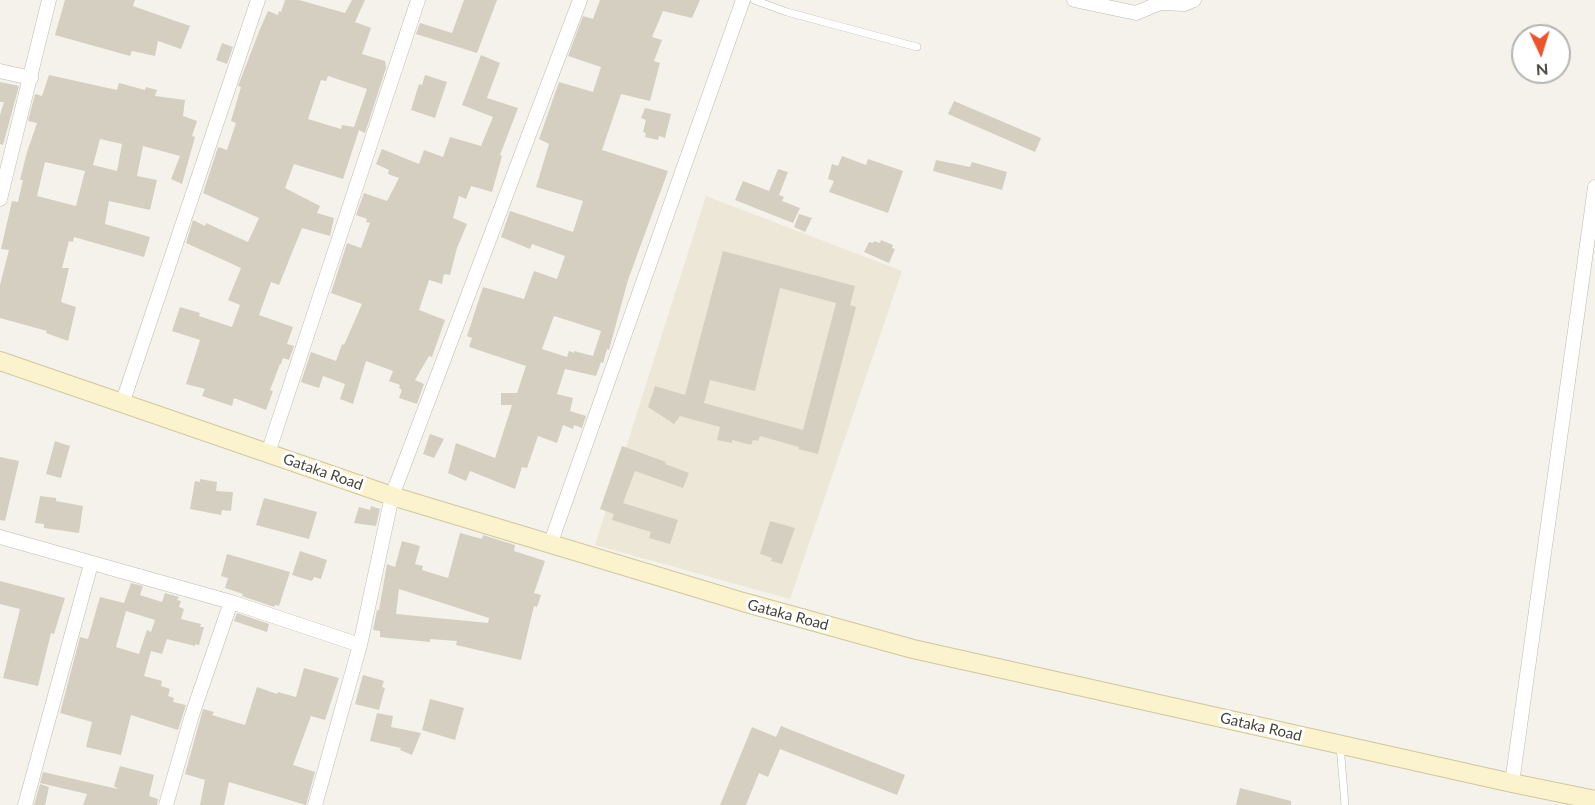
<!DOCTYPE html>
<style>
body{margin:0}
#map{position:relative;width:1595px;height:805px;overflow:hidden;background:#f4f2eb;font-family:Lato,sans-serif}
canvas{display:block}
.north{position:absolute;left:1511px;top:24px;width:60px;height:60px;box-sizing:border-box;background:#fff;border:2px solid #b6b4b0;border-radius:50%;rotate:176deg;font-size:16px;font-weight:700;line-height:24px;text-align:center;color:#484339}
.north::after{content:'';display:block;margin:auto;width:21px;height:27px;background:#eb542c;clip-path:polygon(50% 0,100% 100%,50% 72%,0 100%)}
</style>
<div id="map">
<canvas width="1595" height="805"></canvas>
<div class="north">N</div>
</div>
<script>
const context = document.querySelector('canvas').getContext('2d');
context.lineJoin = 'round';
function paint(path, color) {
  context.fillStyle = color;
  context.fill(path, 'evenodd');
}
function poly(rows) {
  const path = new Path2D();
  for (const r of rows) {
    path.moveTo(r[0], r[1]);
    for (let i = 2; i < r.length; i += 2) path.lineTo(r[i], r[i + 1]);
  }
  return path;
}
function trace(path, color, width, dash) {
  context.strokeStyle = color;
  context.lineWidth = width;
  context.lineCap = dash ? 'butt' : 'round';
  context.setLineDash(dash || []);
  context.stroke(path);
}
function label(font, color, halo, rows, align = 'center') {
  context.font = font + ' Lato,sans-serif';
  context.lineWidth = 6;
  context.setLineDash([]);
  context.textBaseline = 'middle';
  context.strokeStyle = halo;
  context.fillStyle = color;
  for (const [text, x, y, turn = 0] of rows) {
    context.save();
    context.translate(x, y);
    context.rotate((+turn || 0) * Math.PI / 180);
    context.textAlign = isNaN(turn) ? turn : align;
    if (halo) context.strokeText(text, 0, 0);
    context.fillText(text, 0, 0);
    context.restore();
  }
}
paint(poly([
 [706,196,902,271,790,599,595,545]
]), '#ece7d6');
paint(poly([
 [65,0,135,0,133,6,190,26,181,49,158,41,155,56,132,51,130,56,55,35],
 [285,0,299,0,345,13,352,0,365,0,355,22,371,28,362,54,385,61,386,68,365,133,359,130,343,179,294,164,285,188,320,206,317,213,334,218,330,236,302,228,279,285,271,282,259,315,293,327,287,344,294,346,289,360,283,358,281,364,280,364,270,390,273,391,266,410,234,398,232,406,202,396,205,389,186,384,200,340,172,331,180,307,200,313,199,316,232,327,240,305,228,300,241,268,186,243,193,220,205,226,206,223,248,242,259,218,203,193,218,147,227,150,236,123,231,121,241,87,238,86,260,29,268,11,278,15,279,11,281,12],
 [328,76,367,89,354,127,342,125,341,129,308,119,321,80,326,81],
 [464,0,497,0,477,53,416,34,420,23,452,33],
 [600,0,700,0,692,18,663,11,652,37,662,40,654,61,660,63,650,101,621,94,602,150,668,171,628,280,609,350,607,349,603,363,601,362,596,376,565,369,557,394,573,398,570,411,586,416,582,428,574,425,573,429,563,425,557,443,538,436,527,468,522,467,515,489,470,471,466,481,448,473,456,443,495,458,512,405,501,405,501,393,517,393,526,366,469,347,472,338,467,336,483,287,524,299,534,271,557,279,565,256,532,244,530,249,501,237,510,211,573,232,583,201,536,187,549,144,539,139,559,82,593,92,601,67,568,56,583,16,593,19],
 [554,316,601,331,593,356,574,351,574,353,569,351,567,357,542,349],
 [222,43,233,47,227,64,216,60],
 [481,55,500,63,487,98,518,108,500,155,502,156,492,192,471,186,466,199,459,196,453,218,467,224,457,248,450,275,444,274,442,284,429,280,419,310,445,320,432,357,429,356,415,380,424,384,417,404,399,398,402,390,399,388,400,385,389,381,393,371,366,361,353,404,340,399,345,384,323,376,319,388,301,382,311,352,336,361,342,344,344,345,362,304,331,293,347,243,361,248,370,223,366,222,367,219,356,215,364,193,387,201,399,178,388,174,389,170,376,164,382,149,419,164,424,150,443,157,450,137,481,146,493,117,462,105],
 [49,75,117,90,119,83,145,90,146,87,157,90,155,96,185,100,183,116,197,121,192,136,195,137,182,184,171,179,180,156,143,146,137,176,157,180,150,210,109,201,105,224,150,237,144,257,74,237,73,242,69,241,62,268,69,268,61,302,76,307,68,341,46,333,47,331,0,318,0,285,9,250,1,249,12,201,18,202,23,180,20,180,27,152,37,123,28,121,35,94,42,96],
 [100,139,122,144,117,171,93,165],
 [45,162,85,171,76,206,37,196],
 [425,75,447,82,435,118,411,110,419,84,422,85],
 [0,82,19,86,3,145,0,144,0,115,4,102,0,102],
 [954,101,1041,138,1035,152,948,114],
 [645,108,671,114,665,138,659,136,658,140,645,137,646,133,643,132,646,120,641,118],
 [842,156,866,165,868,159,903,171,888,213,829,192,834,181,828,179,832,164,838,166],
 [936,160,970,167,972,162,1007,172,1002,190,933,171],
 [778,169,788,172,779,195,784,197,782,201,800,208,793,223,735,200,743,181,769,191],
 [799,214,812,218,805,232,794,227],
 [881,240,893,245,892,248,895,249,889,263,864,252,869,242,873,243,874,241,880,243],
 [723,251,855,286,850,305,856,307,818,454,798,449,799,447,760,436,758,441,753,440,751,445,732,440,732,443,717,440,720,427,680,416,674,424,648,407,655,386,685,395],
 [780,288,836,303,803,430,704,403,710,380,755,391],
 [430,434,444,439,434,458,423,454],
 [55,441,70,446,61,478,46,474],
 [622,446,666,462,665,464,689,473,683,488,635,471,623,503,678,520,670,544,649,538,651,532,612,520,614,514,600,509],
 [0,457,19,461,5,521,0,520],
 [200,479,217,482,216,491,233,492,231,511,222,510,221,515,190,509,195,481,200,482],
 [40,496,56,498,56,501,83,506,79,533,44,528,44,524,35,523],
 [264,498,317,512,309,539,256,525],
 [371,506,380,509,376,526,354,523,359,507,370,510],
 [770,521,795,528,782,564,771,561,772,558,760,554],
 [460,533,482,539,483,535,505,542,515,545,514,551,545,561,534,593,541,595,537,607,534,606,521,660,456,645,457,641,430,639,430,642,388,638,380,637,380,631,373,630,377,610,379,610,387,564,395,567,402,541,420,546,415,564,423,566,422,570,448,578],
 [399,589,489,618,488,623,396,614],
 [300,551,327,560,321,579,314,577,312,581,292,575],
 [227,554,290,572,279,606,275,605,274,607,242,596,243,594,225,588,228,578,221,576],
 [0,581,65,598,54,634,51,633,38,686,3,678,20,609,0,604],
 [131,583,143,586,140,595,162,602,165,593,179,597,177,600,181,601,179,607,184,609,181,619,201,624,200,627,204,627,199,645,195,644,195,646,167,639,162,654,151,651,144,676,162,681,161,686,170,689,168,696,174,698,173,702,186,705,178,730,131,715,121,755,86,747,92,722,60,713,80,637,88,639,100,597,124,603],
 [126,611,155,620,151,632,147,630,139,654,116,647],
 [237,613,269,624,267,632,234,621],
 [304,668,339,678,325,720,311,716,293,765,315,772,306,805,229,782,224,805,200,805,205,780,185,774,203,709,214,712,212,715,245,725,257,687,277,694,278,692,296,697],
 [363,675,384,681,382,687,385,688,379,710,355,704],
 [430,699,464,708,455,740,422,730],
 [377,713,393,716,391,727,421,733,412,755,400,750,401,748,370,741],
 [781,726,905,775,897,795,780,749,768,777,759,773,746,805,720,805,752,727,776,737],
 [120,766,154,775,149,796,158,799,157,805,83,805,87,794,40,783,43,772,118,789,114,786],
 [40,784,49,787,45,805,34,805],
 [1240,788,1291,801,1291,805,1236,805]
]), '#d5cfc1');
const lane = poly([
 [754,0,787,12,917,47],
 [1340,745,1345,805]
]);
const street = poly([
 [1074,0,1136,13,1160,3,1184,4,1194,0],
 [0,71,31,78],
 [0,199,49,0],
 [122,404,258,0],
 [268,453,418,0],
 [0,537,231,602,360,645],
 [551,542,743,0],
 [1512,783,1595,187],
 [25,805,91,564],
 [166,805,192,715,231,602],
 [315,805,360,645,392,496,580,0]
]);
const secondary = poly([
 [0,361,392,496,743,602,913,649,1512,783,1595,800]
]);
trace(lane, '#bfbaae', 8);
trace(street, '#bfbaae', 15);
trace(secondary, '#d1c79e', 20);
trace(lane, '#fff', 7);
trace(street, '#fff', 14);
trace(secondary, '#fbf3ce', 18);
label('15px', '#484339', '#fff', [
 ["Gataka Road",323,472,19],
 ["Gataka Road",788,615,15],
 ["Gataka Road",1261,727,13]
]);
</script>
